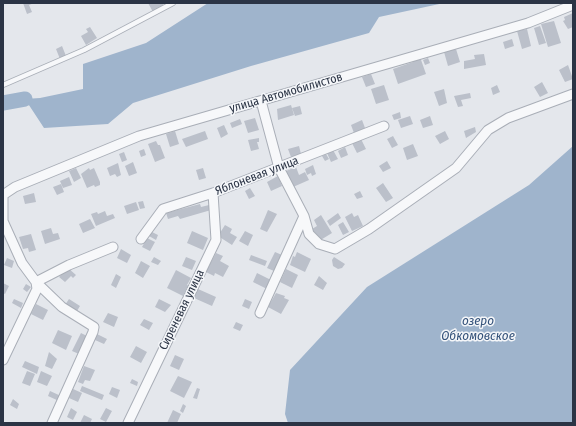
<!DOCTYPE html>
<meta charset="utf-8">
<style>
body{margin:0}
#map{position:relative;width:576px;height:426px;overflow:hidden;background:#e4e7ec;font-family:"Fira Sans Condensed",sans-serif}
canvas{display:block}
.frame{position:absolute;inset:0;border:4px solid #2b3445;pointer-events:none}
</style>
<div id="map">
<canvas width="576" height="426"></canvas>
<div class="frame"></div>
</div>
<script>
const context = document.querySelector('canvas').getContext('2d');
context.lineJoin = 'round';
function paint(path, color) {
  context.fillStyle = color;
  context.fill(path, 'evenodd');
}
function poly(rows) {
  const path = new Path2D();
  for (const r of rows) {
    path.moveTo(r[0], r[1]);
    for (let i = 2; i < r.length; i += 2) path.lineTo(r[i], r[i + 1]);
  }
  return path;
}
function trace(path, color, width, dash) {
  context.strokeStyle = color;
  context.lineWidth = width;
  context.lineCap = dash ? 'butt' : 'round';
  context.setLineDash(dash || []);
  context.stroke(path);
}
function label(font, color, halo, rows, align = 'center') {
  context.font = font + ' "Fira Sans Condensed",sans-serif';
  context.lineWidth = 3;
  context.setLineDash([]);
  context.textBaseline = 'middle';
  context.strokeStyle = halo;
  context.fillStyle = color;
  for (const [text, x, y, turn = 0] of rows) {
    context.save();
    context.translate(x, y);
    context.rotate((+turn || 0) * Math.PI / 180);
    context.textAlign = isNaN(turn) ? turn : align;
    if (halo) context.strokeText(text, 0, 0);
    context.fillText(text, 0, 0);
    context.restore();
  }
}
paint(poly([
 [208,3,444,3,379,17,369,33,251,66,133,103,108,124,44,128,25,99,40,98,83,89,83,64,146,43],
 [573,146,573,423,288,423,285,414,290,370,367,287,529,185]
]), '#9fb4cc');
trace(poly([
 [3,103,25,99]
]), '#9fb4cc', 15);
paint(poly([
 [23,3,34,3,29,5,32,12,27,14],
 [148,3,165,3,163,4,164,6,153,12],
 [573,13,573,27,568,29,563,21,565,20,564,17],
 [554,21,561,43,548,47,541,24],
 [540,26,546,43,539,45,534,28],
 [90,27,97,38,86,45,81,36,88,32,86,29],
 [527,29,531,46,522,49,517,31],
 [512,39,514,46,505,49,503,42],
 [62,46,66,56,60,59,56,49],
 [456,49,460,62,448,66,444,52],
 [484,54,486,65,464,69,464,61,475,59,474,55],
 [420,57,426,74,398,84,393,69,413,62,412,59],
 [428,58,430,63,425,65,423,60],
 [568,65,573,79,565,82,559,70],
 [371,74,375,84,366,87,362,77],
 [542,82,548,93,540,97,534,87],
 [384,85,389,100,376,104,371,89],
 [497,85,500,92,493,95,491,88],
 [444,89,447,103,439,106,434,92],
 [470,93,471,98,461,100,463,106,458,107,454,96],
 [291,105,294,115,278,120,277,109],
 [300,106,302,114,295,116,292,108],
 [400,112,401,118,394,120,392,115],
 [410,116,413,124,401,128,398,120],
 [430,116,433,125,423,128,420,120],
 [255,118,259,130,248,133,244,121],
 [240,119,242,124,232,128,230,123],
 [362,120,365,128,354,133,351,125],
 [224,125,228,134,221,138,217,128],
 [475,127,476,132,466,138,464,131],
 [175,131,179,144,170,147,166,134],
 [205,131,208,139,186,147,182,139],
 [445,131,449,139,440,144,435,136],
 [393,136,398,145,392,148,387,139],
 [259,138,259,142,257,142,259,149,251,151,248,140],
 [361,139,366,149,357,153,352,143],
 [156,141,158,145,160,145,165,158,155,162,148,144],
 [413,144,418,156,407,160,403,148],
 [299,146,301,154,291,157,288,149],
 [345,147,348,155,341,158,338,151],
 [144,149,146,155,141,157,139,151],
 [333,150,338,159,331,162,327,153],
 [124,152,127,160,122,162,119,154],
 [326,154,329,159,325,161,322,156],
 [387,161,391,168,383,172,379,166],
 [133,162,137,173,129,176,125,166],
 [118,163,121,175,117,177,115,174,110,176,107,168],
 [313,165,316,174,312,176,311,173,307,175,305,169],
 [296,167,299,175,305,172,309,180,293,187,286,171],
 [76,168,81,178,74,182,69,171],
 [89,168,90,170,94,168,100,182,100,185,95,187,94,185,87,188,81,174],
 [203,168,206,178,199,180,196,170],
 [278,176,282,186,271,191,267,182],
 [69,177,72,185,63,188,60,181],
 [383,183,393,198,386,202,376,188],
 [61,184,64,192,57,195,53,187],
 [250,188,255,196,249,199,245,191],
 [360,191,363,197,357,199,354,194],
 [34,193,36,202,25,204,23,196],
 [143,201,145,208,140,209,138,202],
 [136,202,139,210,127,214,124,206],
 [200,204,201,207,209,205,211,210,180,219,178,216,168,219,166,213],
 [268,210,277,214,267,232,260,229],
 [105,211,107,216,113,214,115,218,96,226,91,214,97,212,98,214],
 [338,213,341,218,330,226,327,221],
 [352,213,354,217,358,215,363,226,352,231,345,217],
 [321,215,332,233,319,241,312,229,317,226,314,220],
 [90,219,95,228,83,233,79,224],
 [343,222,349,232,343,235,338,225],
 [225,225,232,229,230,233,237,237,232,245,218,236],
 [51,228,53,234,58,233,60,239,45,244,41,231],
 [192,231,208,238,203,250,187,243],
 [245,231,253,235,248,246,239,241],
 [152,232,158,235,156,240,149,236],
 [31,234,36,250,29,252,28,248,23,249,19,237],
 [147,238,155,242,150,251,142,247],
 [121,249,131,255,127,263,117,258],
 [275,252,282,255,274,271,267,268],
 [297,252,311,259,305,272,290,265,293,256,295,257],
 [216,253,223,256,220,261,229,266,223,277,215,273,214,276,206,272],
 [251,255,267,261,265,266,249,260],
 [154,257,161,261,158,265,151,262],
 [186,257,196,261,192,270,182,266],
 [334,257,345,264,342,268,338,269,333,266,332,260],
 [7,258,14,261,12,268,4,265],
 [141,261,150,266,143,278,135,273],
 [68,268,76,275,73,278,71,276,65,282,59,277],
 [286,269,298,275,292,288,280,282],
 [176,270,191,278,187,285,191,287,190,290,187,288,183,296,167,288],
 [257,273,271,280,267,289,253,282],
 [116,274,121,277,116,288,111,285],
 [319,276,327,283,323,290,314,285],
 [3,283,9,286,5,294,3,293],
 [26,284,31,287,27,292,23,289],
 [198,289,216,297,212,306,194,298],
 [276,293,285,296,284,298,289,300,281,314,268,307],
 [14,299,23,303,21,308,12,303],
 [69,299,80,306,77,311,65,305],
 [159,299,171,305,165,312,155,307],
 [245,299,252,302,249,309,242,306],
 [36,304,48,310,43,320,31,314],
 [108,313,118,317,114,327,103,322],
 [144,319,153,323,149,330,140,325],
 [236,322,243,325,240,331,233,328],
 [58,330,72,336,66,350,52,343],
 [81,333,87,336,79,354,72,351],
 [97,334,107,339,104,344,95,340],
 [136,346,147,352,141,363,130,357],
 [49,352,57,359,52,369,45,366],
 [175,355,184,359,179,370,170,366],
 [25,361,39,367,37,374,22,367],
 [84,366,95,370,90,381,85,380,83,384,78,382],
 [27,371,35,374,30,386,22,383],
 [41,371,52,376,47,386,37,382],
 [178,376,192,382,184,398,170,391],
 [132,379,138,382,137,386,130,383],
 [82,386,104,395,102,400,80,391],
 [112,387,120,390,117,398,109,394],
 [197,388,200,389,197,399,193,398],
 [73,389,82,393,78,402,69,398],
 [50,391,61,396,59,401,48,396],
 [13,399,19,404,17,409,10,405],
 [183,404,186,406,183,413,180,411],
 [71,408,77,412,73,420,67,417],
 [106,408,112,411,106,422,100,419],
 [173,410,181,414,177,423,167,423],
 [84,415,92,419,90,423,80,423]
]), '#bbc0ca');
const service = poly([
 [3,85,84,50,173,3]
]);
const minor = poly([
 [261,101,279,168,304,216,309,234,319,244,335,249,369,229,456,168,488,130,508,118,573,94],
 [3,195,15,187,139,136,528,23,573,5],
 [3,195,3,221,22,263,36,282,62,307,94,327,93,332,52,423],
 [141,239,163,209,213,193,384,126],
 [260,313,304,216],
 [3,360,37,289,36,282,69,265,113,247],
 [128,423,216,240,213,193]
]);
trace(service, '#a9aeb7', 6);
trace(minor, '#a9aeb7', 11);
trace(service, '#f7f8fa', 4.5);
trace(minor, '#f7f8fa', 9);
label('12px', '#2b3445', '#f4f6f9', [
 ["улица Автомобилистов",286,93,-16],
 ["Яблоневая улица",257,176,-21],
 ["Сиреневая улица",182,310,-64]
]);
label('italic 13px', '#34527a', '#f4f6f9', [
 ["озеро",478,321],
 ["Обкомовское",478,336]
]);
</script>
